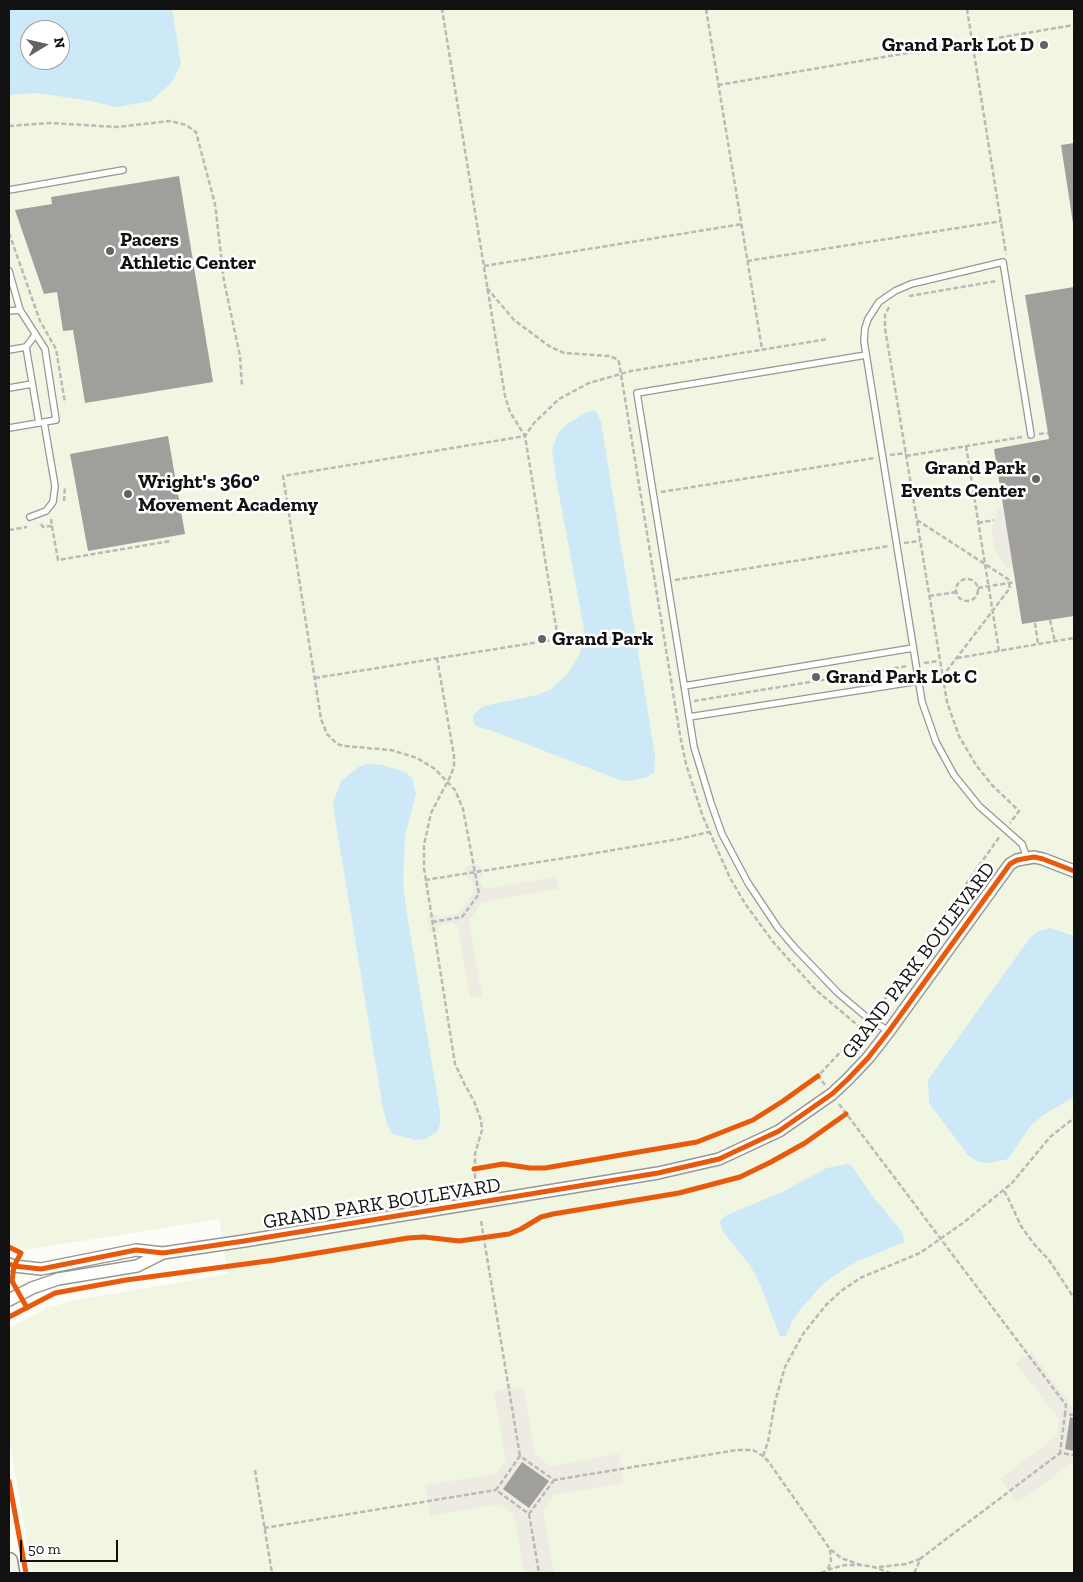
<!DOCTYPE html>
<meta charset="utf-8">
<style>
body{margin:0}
#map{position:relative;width:1083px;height:1582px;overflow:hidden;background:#fdfcf7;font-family:"Zilla Slab",serif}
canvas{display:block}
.frame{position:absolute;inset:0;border:10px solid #111;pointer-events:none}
.north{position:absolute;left:20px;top:20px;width:50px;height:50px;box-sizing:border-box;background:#fff;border:1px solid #a0a0a0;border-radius:50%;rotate:81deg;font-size:14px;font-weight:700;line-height:20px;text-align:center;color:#111}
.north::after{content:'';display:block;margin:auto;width:18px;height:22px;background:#646362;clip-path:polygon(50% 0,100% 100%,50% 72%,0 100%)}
.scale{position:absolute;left:20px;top:1540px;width:98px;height:22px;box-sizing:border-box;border:2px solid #111;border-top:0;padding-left:6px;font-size:15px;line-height:18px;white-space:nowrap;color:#111;-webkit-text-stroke:4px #fff;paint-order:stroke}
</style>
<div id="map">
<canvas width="1083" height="1582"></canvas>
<div class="frame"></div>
<div class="north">N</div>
<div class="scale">50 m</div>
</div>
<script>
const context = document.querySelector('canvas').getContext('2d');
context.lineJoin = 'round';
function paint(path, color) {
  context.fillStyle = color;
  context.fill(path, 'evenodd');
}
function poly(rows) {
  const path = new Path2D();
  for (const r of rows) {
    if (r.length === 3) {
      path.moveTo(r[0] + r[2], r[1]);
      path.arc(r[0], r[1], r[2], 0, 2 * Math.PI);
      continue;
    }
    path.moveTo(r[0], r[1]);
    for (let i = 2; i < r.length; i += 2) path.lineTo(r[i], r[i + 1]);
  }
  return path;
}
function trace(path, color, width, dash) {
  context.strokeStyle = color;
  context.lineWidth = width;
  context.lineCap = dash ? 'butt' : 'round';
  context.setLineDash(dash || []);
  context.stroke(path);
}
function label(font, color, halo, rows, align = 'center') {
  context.font = font + ' "Zilla Slab",serif';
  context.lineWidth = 5;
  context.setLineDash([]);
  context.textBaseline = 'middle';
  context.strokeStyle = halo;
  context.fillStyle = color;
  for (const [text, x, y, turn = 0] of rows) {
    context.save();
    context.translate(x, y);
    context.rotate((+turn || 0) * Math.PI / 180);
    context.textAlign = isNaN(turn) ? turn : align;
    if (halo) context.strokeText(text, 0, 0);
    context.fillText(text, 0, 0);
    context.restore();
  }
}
paint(poly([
 [9,9,1074,9,1074,1573,33,1573,9,1439,9,1328,44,1310,70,1301,228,1274,219,1219,44,1247,24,1249,9,1245],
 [30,30,60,30,60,60,30,60]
]), '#f0f6e1');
paint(poly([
 [998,509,1003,509,1013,567,1008,568,1004,565,998,555,993,544,992,529],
 [473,864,479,865,483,869,483,876,479,880,483,887,489,888,556,877,558,889,482,902,469,920,482,996,470,998,458,926,451,923,441,925,437,930,430,931,427,915,434,914,439,917,459,913,474,892,472,881,468,879,465,873,468,866],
 [1031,1352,1074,1409,1074,1418,1069,1417,1065,1449,1074,1451,1074,1461,1018,1503,1000,1479,1057,1436,1059,1419,1016,1363],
 [523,1386,535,1455,550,1466,619,1454,623,1483,553,1495,543,1510,554,1573,524,1573,514,1514,500,1504,430,1516,425,1485,495,1474,506,1460,494,1391],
 [522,1462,548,1481,529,1507,503,1489]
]), '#edebe2');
paint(poly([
 [9,9,172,9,181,64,172,82,151,101,116,107,86,100,36,93,9,95],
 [30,30,60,30,60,60,30,60],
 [593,410,597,413,601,422,655,756,654,773,647,777,629,781,620,780,490,730,480,728,474,724,473,716,477,711,484,706,537,695,550,690,567,675,579,656,583,642,584,629,556,478,552,450,558,433,567,424,583,414],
 [369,764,382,765,405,772,412,778,416,794,405,836,403,881,406,909,440,1111,440,1123,438,1131,425,1139,416,1140,395,1135,391,1132,387,1124,383,1108,335,818,333,804,341,781,360,766],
 [1050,928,1074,936,1074,1097,1045,1114,1031,1125,1008,1159,988,1163,978,1162,968,1155,929,1103,928,1080,1030,938,1039,931],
 [848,1164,851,1165,874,1198,899,1228,903,1234,904,1242,856,1262,835,1275,822,1285,798,1312,791,1323,786,1336,780,1336,760,1284,751,1267,722,1230,720,1221,727,1215,780,1193,827,1168]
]), '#cde8f7');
paint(poly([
 [1074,143,1074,223,1073,223,1061,145],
 [179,176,213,382,85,403,73,330,63,331,57,292,44,294,15,210,52,204,51,197],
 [1074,287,1074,616,1022,624,994,449,1049,439,1025,295],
 [168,436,185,534,88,551,70,454],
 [1070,1417,1074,1418,1074,1451,1065,1449],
 [522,1462,549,1481,529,1508,503,1489]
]), '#a19f9c');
const lane = poly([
 [9,190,123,170],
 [9,271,20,310,45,349,56,420,9,428],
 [9,311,20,310],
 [35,335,26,347,39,423],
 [9,350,26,347],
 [866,355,637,393,694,747,711,803,722,834,748,883,778,928,795,948,838,993,870,1020,889,1031],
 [9,388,32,384],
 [30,517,46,511,53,502,55,486,44,422],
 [684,686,913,648],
 [689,717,919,681],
 [1027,858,1022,844,979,806,954,775,936,742,922,702,864,341,865,328,868,319,879,302,895,291,911,284,1003,262,1031,435]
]);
const street = poly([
 [9,1264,14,1266,41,1269,136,1250,163,1253,244,1241,658,1173,719,1159,779,1131,832,1094,848,1079,868,1058,889,1031,1010,864,1017,860,1034,857,1043,859,1074,871],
 [9,1300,32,1288,58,1279,137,1266,163,1253]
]);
const secondary = poly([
 [9,1561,11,1573]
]);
trace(lane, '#979795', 8);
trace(street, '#979795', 14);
trace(secondary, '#8e8d8b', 19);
trace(poly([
 [706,9,762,349],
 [967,9,1006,254],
 [718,85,1074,25],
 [9,126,50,123,117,127,170,121,186,125,196,132,215,204,224,281,240,356,242,387],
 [9,233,40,321,56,349,65,403],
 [747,261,1002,221],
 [484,266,742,224],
 [487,288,514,320,549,346,564,353,609,356,617,359,619,362,680,735,686,764,703,817,730,878,746,905,774,943,816,990,862,1029],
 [909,296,997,281],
 [889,307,885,315,885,328,947,702,959,736,976,765,992,785,1019,811,1010,823],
 [1039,434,1048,433],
 [966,446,999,651],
 [890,455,906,453],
 [906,456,1022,437],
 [661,492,875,458],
 [64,501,65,487],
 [917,520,1008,579,1009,583,1010,588,942,677],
 [978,523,994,520],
 [41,524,43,527,52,526,51,519],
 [52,526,58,560,171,541],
 [9,530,27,527],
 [904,543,920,541],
 [967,590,11],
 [675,580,889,546],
 [978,588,1015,582],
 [929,596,957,592],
 [1050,620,1055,642],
 [1035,623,1038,644],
 [437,658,454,756,454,766,451,775,431,813,424,845,424,868,455,1064,464,1083,474,1101,481,1120,482,1130,475,1154,475,1184],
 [957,658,1074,638],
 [924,663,939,661],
 [315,678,558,639,525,436,510,412,505,396,442,9],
 [694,701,908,666],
 [425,880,590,854,679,839,709,832],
 [432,922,462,917,479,894,463,809,455,790,435,769,417,758,391,750,344,746,337,744,327,734,321,719,283,476,525,436,534,423,559,399,589,383,631,371,828,339],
 [875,1013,1000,836],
 [825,1085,818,1076,864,1027],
 [839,1104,1066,1405,1065,1414],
 [1004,1191,1008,1198,1021,1226,1034,1244,1049,1260,1074,1298],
 [481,1221,520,1456],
 [1074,1415,1065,1414,1060,1453,1074,1455],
 [763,1456,768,1442,775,1402,785,1367,803,1334,826,1305,841,1291,860,1278,920,1253,963,1223,1012,1183,1050,1137,1074,1118],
 [255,1470,272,1573],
 [554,1480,529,1514,496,1490,520,1456,554,1480,737,1450,753,1450,763,1456,768,1461,830,1549,841,1558,861,1565],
 [529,1514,539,1573],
 [264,1528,496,1490],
 [879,1567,906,1564,920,1559],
 [828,1569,831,1561,830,1550],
 [821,1573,833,1568,846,1565,861,1565,874,1567,890,1573],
 [914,1573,921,1558,1060,1453]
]), '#b9b9b8', 2.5, [5, 2.5]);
trace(lane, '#fffffe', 5.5);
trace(street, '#fffffe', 11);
trace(secondary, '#f6f4eb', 16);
trace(poly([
 [474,1169,503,1164,530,1168,545,1168,697,1142,753,1120,783,1101,818,1076],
 [9,1247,21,1253,14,1266,12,1281,27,1308],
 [9,1264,14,1266,41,1269,136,1250,163,1253,244,1241,658,1173,719,1159,779,1131,832,1094,848,1079,868,1058,889,1031,1010,864,1017,860,1034,857,1043,859,1074,871],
 [9,1317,55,1293,126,1280,275,1260,408,1238,424,1237,459,1241,509,1234,521,1229,541,1217,553,1214,679,1193,740,1177,771,1162,805,1143,846,1114],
 [9,1481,26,1573]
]), '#e8590c', 5);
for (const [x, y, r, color] of [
 [1044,45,5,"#646362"],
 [110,251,5,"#646362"],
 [1036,479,5,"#646362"],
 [128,494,5,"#646362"],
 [542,639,5,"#646362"],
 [816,677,5,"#646362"]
]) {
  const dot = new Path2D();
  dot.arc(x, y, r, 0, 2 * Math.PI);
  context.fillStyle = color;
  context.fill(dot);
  trace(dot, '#fff', 2);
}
label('bold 20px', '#111', '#fff', [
 ["Grand Park Lot D",1034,45,"right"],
 ["Pacers",120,240],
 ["Athletic Center",120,263],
 ["Grand Park",1026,468,"right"],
 ["Events Center",1026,491,"right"],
 ["Wright's 360°",138,482],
 ["Movement Academy",138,505],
 ["Grand Park",552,639],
 ["Grand Park Lot C",826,677]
], 'left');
label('20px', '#111', '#fff', [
 ["GRAND PARK BOULEVARD",919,961,-53],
 ["GRAND PARK BOULEVARD",382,1204,-9]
]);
</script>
